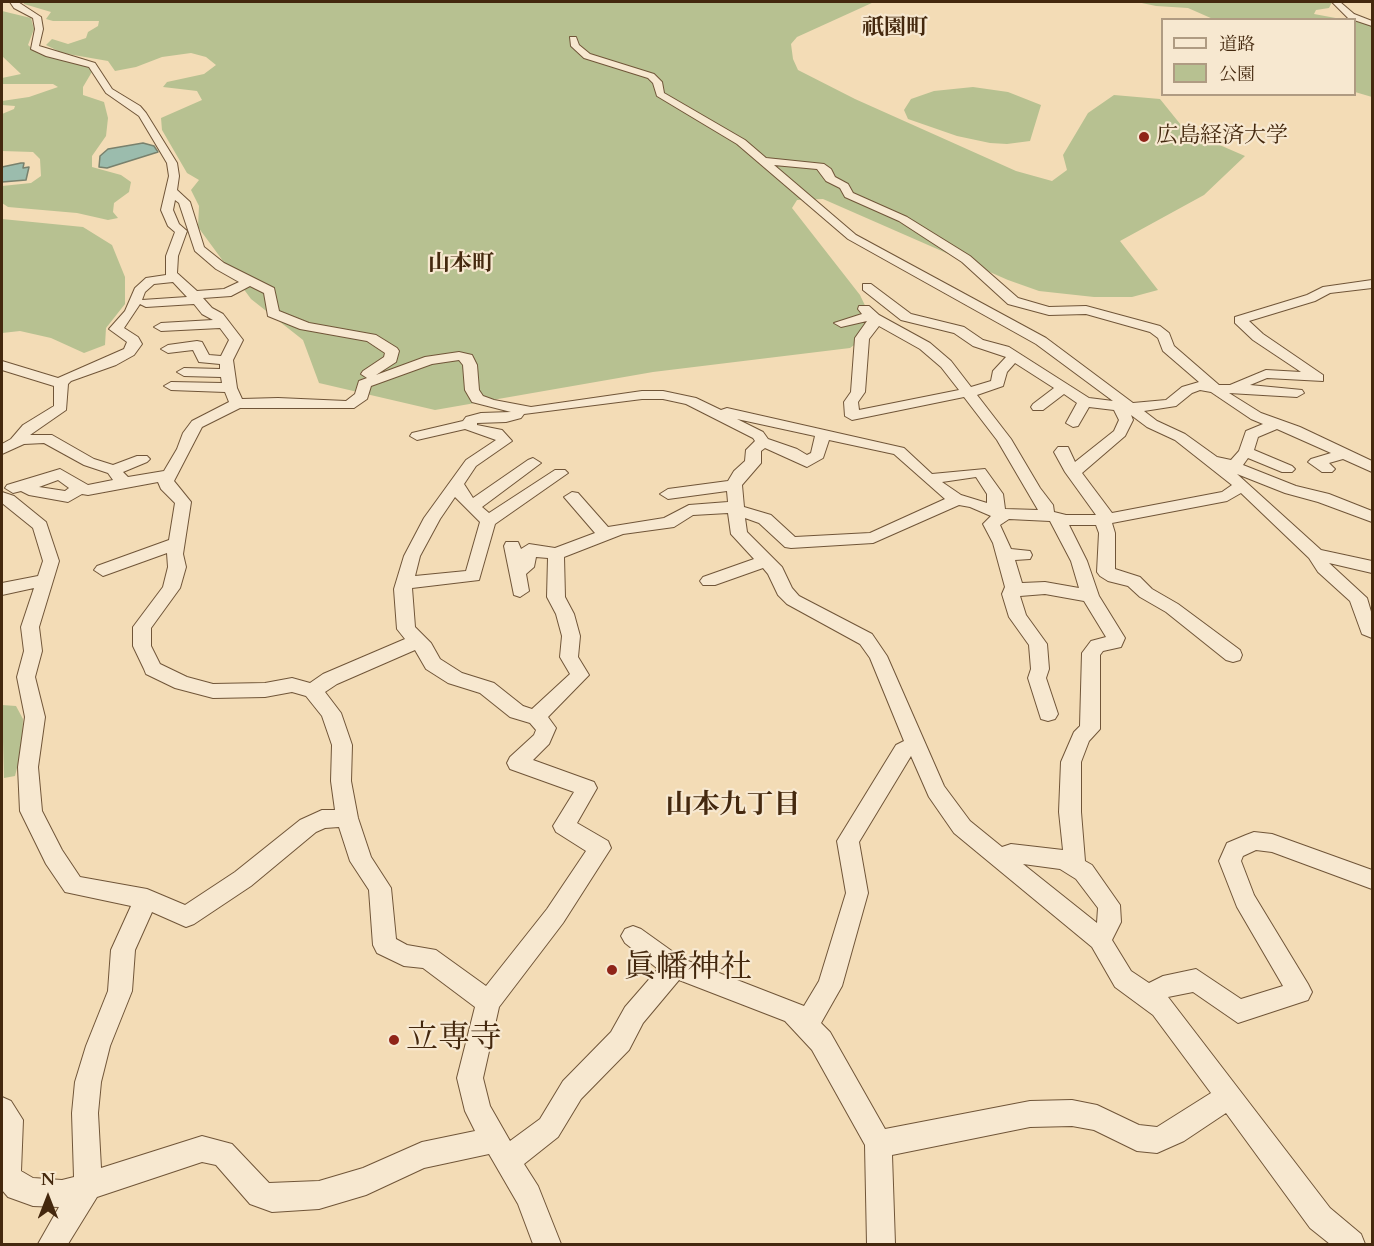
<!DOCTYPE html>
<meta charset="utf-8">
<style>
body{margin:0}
#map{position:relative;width:1374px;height:1246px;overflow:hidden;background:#f3dcb6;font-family:Cardo,"Noto Serif JP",serif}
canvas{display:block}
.frame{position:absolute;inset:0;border:3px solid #44280e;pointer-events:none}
.legend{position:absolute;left:1161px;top:18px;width:195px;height:78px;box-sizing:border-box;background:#f7e8d0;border:2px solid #af9b82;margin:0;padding:8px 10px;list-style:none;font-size:18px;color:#44280e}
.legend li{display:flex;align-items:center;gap:12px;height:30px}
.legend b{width:30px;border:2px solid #af9b82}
.north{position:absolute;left:18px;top:1168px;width:60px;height:60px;-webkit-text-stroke:4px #f7e8d0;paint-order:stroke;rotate:0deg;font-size:16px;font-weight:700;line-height:24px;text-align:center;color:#44280e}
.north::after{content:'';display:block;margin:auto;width:21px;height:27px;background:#44280e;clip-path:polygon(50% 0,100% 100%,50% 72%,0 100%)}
</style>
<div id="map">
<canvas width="1374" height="1246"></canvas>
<div class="frame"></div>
<ul class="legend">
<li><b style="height:8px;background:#f7e8d0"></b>道路</li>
<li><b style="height:16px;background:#b7c191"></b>公園</li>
</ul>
<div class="north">N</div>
</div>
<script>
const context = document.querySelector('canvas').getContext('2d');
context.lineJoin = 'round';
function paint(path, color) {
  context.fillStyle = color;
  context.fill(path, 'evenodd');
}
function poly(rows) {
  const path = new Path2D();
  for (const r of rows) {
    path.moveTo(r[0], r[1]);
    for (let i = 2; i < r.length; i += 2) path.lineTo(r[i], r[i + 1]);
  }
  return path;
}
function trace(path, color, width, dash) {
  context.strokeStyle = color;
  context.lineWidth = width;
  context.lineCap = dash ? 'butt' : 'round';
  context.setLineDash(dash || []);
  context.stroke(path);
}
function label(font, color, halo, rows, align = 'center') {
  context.font = font + ' Cardo,"Noto Serif JP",serif';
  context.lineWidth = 4.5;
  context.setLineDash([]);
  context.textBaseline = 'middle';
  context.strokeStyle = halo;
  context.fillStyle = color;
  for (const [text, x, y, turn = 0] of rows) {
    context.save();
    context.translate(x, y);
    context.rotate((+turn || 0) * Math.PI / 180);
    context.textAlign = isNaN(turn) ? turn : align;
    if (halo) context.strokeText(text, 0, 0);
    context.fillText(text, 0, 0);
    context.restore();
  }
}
paint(poly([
 [24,2,874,2,797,37,791,44,793,59,798,70,855,99,1016,171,1052,181,1067,170,1063,155,1088,113,1114,95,1160,99,1185,130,1245,156,1204,195,1120,241,1158,290,1132,297,1094,297,1039,291,1008,280,823,199,797,200,792,208,860,295,870,316,871,333,850,348,653,372,435,410,319,383,303,340,251,299,198,227,199,206,191,190,199,180,187,173,162,130,161,118,202,100,197,91,163,87,167,82,204,74,216,65,206,57,191,53,162,57,136,67,115,71,108,61,62,53,46,45,52,39,68,44,86,38,88,32,98,26,99,21,53,21,46,19,51,12,24,4],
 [1137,2,1332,2,1329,8,1316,10,1314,14,1341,19,1213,19,1188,8,1156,6],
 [2,11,31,18,34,29,28,45,35,51,52,58,88,60,96,65,83,87,83,95,104,102,108,118,106,136,92,156,92,167,121,175,131,182,129,192,114,203,113,212,118,218,108,220,77,213,8,207,2,203,2,186,31,183,41,176,40,159,33,152,2,151,2,114,14,109,15,106,2,105,2,101,29,97,58,87,53,84,2,84,2,78,21,74,2,56],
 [1355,21,1372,26,1372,97,1355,92],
 [973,87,1008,92,1041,105,1030,141,1007,144,990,143,957,136,908,119,904,110,911,99,934,91],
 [2,219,83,227,112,245,125,277,125,304,106,328,105,345,84,353,51,338,20,331,2,333],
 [2,705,16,706,23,719,22,748,15,776,4,778]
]), '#b7c191');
const water = poly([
 [143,143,154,146,158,152,107,168,99,167,100,156,108,149,143,143],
 [21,163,24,163,23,168,29,167,26,180,2,182,2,167,21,163]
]);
paint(water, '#9bbcad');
trace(water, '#78816d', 1.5);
const minor = poly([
 [10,2,18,2,41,17,43,29,39,46,95,63,112,89,140,106,146,113,177,163,179,176,177,190,190,202,204,247,224,263,274,288,279,311,309,323,376,335,397,348,399,351,396,362,376,375,425,357,459,352,472,355,477,365,479,390,483,396,494,400,531,407,642,391,663,391,696,398,721,410,727,408,904,448,932,474,985,469,1003,494,1005,509,1038,510,997,440,964,397,852,420,845,416,844,402,851,392,855,338,867,321,841,327,834,323,862,314,858,309,859,306,869,306,879,315,930,343,951,361,971,387,991,381,993,371,1006,357,973,346,954,333,901,320,863,290,863,284,871,284,911,314,964,327,983,340,1009,347,1089,398,1113,401,1036,344,848,239,737,144,657,96,653,83,648,78,584,58,571,46,570,37,576,37,579,45,590,54,654,74,662,82,664,93,745,140,766,158,824,164,831,169,835,177,848,184,853,193,907,217,970,256,1018,298,1049,307,1086,306,1160,326,1169,333,1174,346,1219,385,1230,385,1266,370,1301,372,1253,340,1235,323,1235,317,1307,295,1323,287,1372,280,1372,288,1330,293,1315,301,1249,321,1263,334,1323,375,1323,381,1267,378,1250,385,1302,390,1304,393,1297,397,1229,393,1261,413,1300,427,1372,461,1372,472,1343,459,1329,463,1335,469,1332,472,1322,472,1308,462,1311,459,1331,453,1277,429,1258,437,1254,450,1292,466,1295,469,1292,472,1282,472,1248,458,1243,465,1296,486,1329,494,1372,511,1372,522,1318,502,1285,493,1237,474,1321,550,1372,561,1372,573,1329,563,1367,598,1372,615,1372,638,1362,634,1350,601,1318,572,1309,558,1241,493,1227,501,1112,523,1115,533,1115,569,1140,577,1152,589,1178,604,1240,650,1242,655,1240,660,1233,662,1226,660,1166,612,1140,597,1128,586,1108,581,1100,576,1097,572,1099,533,1096,525,1069,525,1087,561,1099,596,1125,638,1121,647,1103,651,1100,655,1100,729,1089,741,1081,762,1081,812,1085,861,1092,865,1120,905,1121,922,1112,940,1131,971,1149,983,1163,976,1196,969,1241,999,1283,986,1237,907,1219,861,1227,843,1246,835,1254,832,1272,834,1372,870,1372,889,1272,852,1256,850,1243,856,1241,861,1254,895,1308,984,1312,992,1308,1000,1238,1023,1193,992,1168,997,1330,1208,1361,1234,1365,1244,1330,1244,1310,1228,1226,1113,1184,1141,1157,1153,1137,1151,1094,1130,1072,1126,1030,1127,892,1155,895,1244,867,1244,865,1145,812,1050,785,1021,679,980,643,1023,629,1050,581,1099,558,1137,524,1164,538,1186,561,1244,533,1244,518,1204,489,1154,424,1168,366,1195,319,1209,272,1212,250,1204,216,1165,202,1162,97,1197,68,1244,38,1244,59,1207,33,1206,8,1197,2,1190,2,1097,11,1101,23,1120,21,1171,33,1178,62,1180,74,1177,72,1113,75,1082,86,1046,108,991,111,950,131,906,65,892,46,864,20,811,18,767,25,717,17,677,24,651,21,627,34,588,2,595,2,583,38,576,43,561,33,528,2,503,2,492,14,496,46,522,59,561,39,627,42,651,35,677,45,717,38,767,42,811,62,850,80,877,147,889,185,905,235,872,300,820,322,810,335,810,331,781,332,745,322,716,306,696,292,692,265,697,213,698,175,688,146,674,144,669,133,646,133,627,163,587,168,567,167,553,103,576,94,570,97,566,169,540,175,503,161,489,158,482,88,495,82,494,68,502,29,495,21,491,13,493,5,488,7,485,60,469,88,485,113,480,108,473,84,465,44,443,24,444,2,454,2,444,11,439,23,425,54,406,54,386,2,370,2,361,58,378,124,349,127,342,109,329,125,311,135,288,146,278,166,275,166,256,175,232,168,226,161,210,169,176,167,163,139,116,106,93,89,67,46,56,31,49,35,29,33,18,14,8,10,2],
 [774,165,817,169,826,181,840,188,845,197,899,221,962,262,1008,304,1049,315,1086,314,1150,332,1158,338,1163,351,1199,382,1182,387,1166,400,1133,403,1046,338,856,235,774,165],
 [175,200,179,203,195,251,216,269,239,282,224,289,197,291,177,273,178,256,187,231,179,224,173,210,175,200],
 [173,282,187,297,142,300,145,292,154,284,173,282],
 [250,286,264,293,268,316,300,329,367,341,385,353,384,357,363,371,361,374,367,378,359,381,355,394,346,401,278,398,242,399,237,388,233,360,243,340,223,314,212,308,203,298,231,296,250,286],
 [140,304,146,307,194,304,202,314,213,320,161,323,154,327,161,331,220,328,229,340,221,356,209,355,202,342,197,341,168,345,161,349,168,353,193,350,199,362,220,364,220,369,184,368,177,372,184,376,221,377,222,383,171,382,164,386,171,390,225,392,229,402,192,421,183,433,177,449,164,471,128,477,123,472,147,462,150,459,147,456,137,456,113,465,94,459,52,435,30,435,66,410,68,384,71,381,116,365,134,355,142,344,138,337,124,328,140,304],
 [879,326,920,349,941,367,959,390,859,410,858,402,865,392,869,339,879,326],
 [459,360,463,365,465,390,472,402,511,412,481,413,466,417,463,421,412,433,410,436,417,440,465,429,496,440,466,460,424,518,404,556,394,589,397,629,405,639,323,674,310,683,292,678,265,683,213,684,187,677,160,664,151,646,151,628,180,588,186,567,183,554,191,502,174,481,202,427,240,408,354,408,367,399,371,386,432,364,459,360],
 [1015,363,1054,388,1033,404,1031,407,1033,410,1043,410,1064,394,1077,403,1066,423,1073,427,1078,426,1089,407,1114,410,1119,420,1114,431,1075,462,1068,447,1058,447,1054,452,1065,472,1096,515,1066,515,1054,512,1053,505,1040,488,1011,439,977,395,1003,386,1007,372,1015,363],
 [1200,390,1211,392,1251,419,1263,424,1246,431,1239,451,1231,460,1217,457,1185,434,1157,421,1144,411,1176,406,1192,393,1200,390],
 [642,399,663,399,686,404,753,438,755,441,746,450,745,461,734,471,728,481,668,489,660,494,668,499,727,491,728,502,689,505,664,518,608,527,578,493,572,492,564,497,595,533,555,548,529,544,521,549,518,542,506,542,504,546,514,595,520,597,529,591,526,574,534,567,536,557,548,558,547,597,556,614,562,636,560,657,570,674,532,709,523,706,494,683,462,673,440,659,431,643,415,627,412,588,479,580,495,524,568,473,565,470,555,470,489,513,482,507,541,463,533,458,528,460,473,498,464,484,476,466,512,441,502,430,477,425,477,423,506,422,521,418,524,414,642,399],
 [1131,415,1147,427,1175,440,1232,485,1222,492,1112,513,1082,473,1125,436,1133,420,1131,415],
 [737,419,815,436,811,453,807,455,797,449,768,439,763,432,737,419],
 [829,440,894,454,945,499,870,533,795,537,771,515,744,507,742,485,761,463,761,451,765,448,807,467,823,458,829,440],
 [976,477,987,494,987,503,961,495,942,482,976,477],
 [58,480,69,488,65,491,39,487,58,480],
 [455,497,480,522,466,571,415,576,420,556,440,519,455,497],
 [959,505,970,507,991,516,983,524,993,543,1005,587,1002,594,1009,617,1029,645,1031,669,1028,678,1041,719,1048,721,1055,719,1058,714,1046,678,1049,669,1047,644,1026,615,1020,596,1045,594,1084,601,1106,637,1091,641,1082,653,1080,726,1074,732,1061,762,1059,812,1063,850,1011,844,1002,847,970,821,944,786,887,656,872,634,799,596,792,588,782,567,747,532,745,518,759,523,785,547,791,548,873,543,959,505],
 [728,513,731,534,754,559,703,577,700,581,703,585,715,585,763,568,768,574,778,595,787,604,860,644,870,658,904,741,896,745,837,841,846,893,819,981,804,1006,683,959,641,929,633,926,625,929,621,936,625,943,658,969,625,1007,611,1032,563,1081,540,1119,510,1141,490,1106,483,1078,499,1007,563,923,611,848,608,841,577,823,597,788,594,782,533,760,549,744,556,728,548,717,589,675,578,657,580,636,574,614,565,597,564,557,623,534,674,527,693,515,728,513],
 [1009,519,1050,521,1071,561,1079,588,1045,582,1022,583,1015,560,1030,559,1032,555,1030,551,1011,549,1000,525,1009,519],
 [415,650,426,669,448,683,480,693,510,717,530,723,536,730,534,735,510,757,507,763,510,769,574,792,553,826,556,832,586,851,547,909,486,986,436,950,407,945,396,939,391,888,371,857,358,818,351,781,352,745,341,713,325,692,337,684,415,650],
 [911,756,929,797,954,833,1092,947,1115,987,1153,1015,1211,1093,1157,1127,1139,1125,1097,1105,1072,1100,1030,1101,885,1129,830,1032,821,1023,842,986,868,893,859,842,911,756],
 [339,827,350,861,369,890,373,945,377,953,404,966,423,968,475,1007,457,1078,465,1111,475,1131,422,1142,363,1168,319,1181,269,1183,232,1144,202,1136,101,1168,98,1113,101,1082,110,1046,132,991,135,950,152,912,186,927,194,924,251,886,316,832,325,828,339,827],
 [1023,864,1060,869,1076,879,1098,908,1097,923,1023,864],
 [1332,2,1340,2,1354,14,1372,21,1372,26,1348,18,1332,2]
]);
trace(minor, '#705538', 2);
paint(minor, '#f7e8d0');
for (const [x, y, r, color] of [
 [1144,137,6,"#8f2418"],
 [612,970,6,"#8f2418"],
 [394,1040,6,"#8f2418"]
]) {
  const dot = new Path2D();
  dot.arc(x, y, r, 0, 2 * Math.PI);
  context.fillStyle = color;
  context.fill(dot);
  trace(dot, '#f7e8d0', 2);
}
label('bold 22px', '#44280e', '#f7e8d0', [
 ["祇園町",895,29],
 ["山本町",461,265]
]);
label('22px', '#44280e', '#f7e8d0', [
 ["広島経済大学",1156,137]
], 'left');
label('bold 27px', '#44280e', '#f7e8d0', [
 ["山本九丁目",733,807]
]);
label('32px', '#44280e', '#f7e8d0', [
 ["眞幡神社",624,970],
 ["立専寺",406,1040]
], 'left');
</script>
